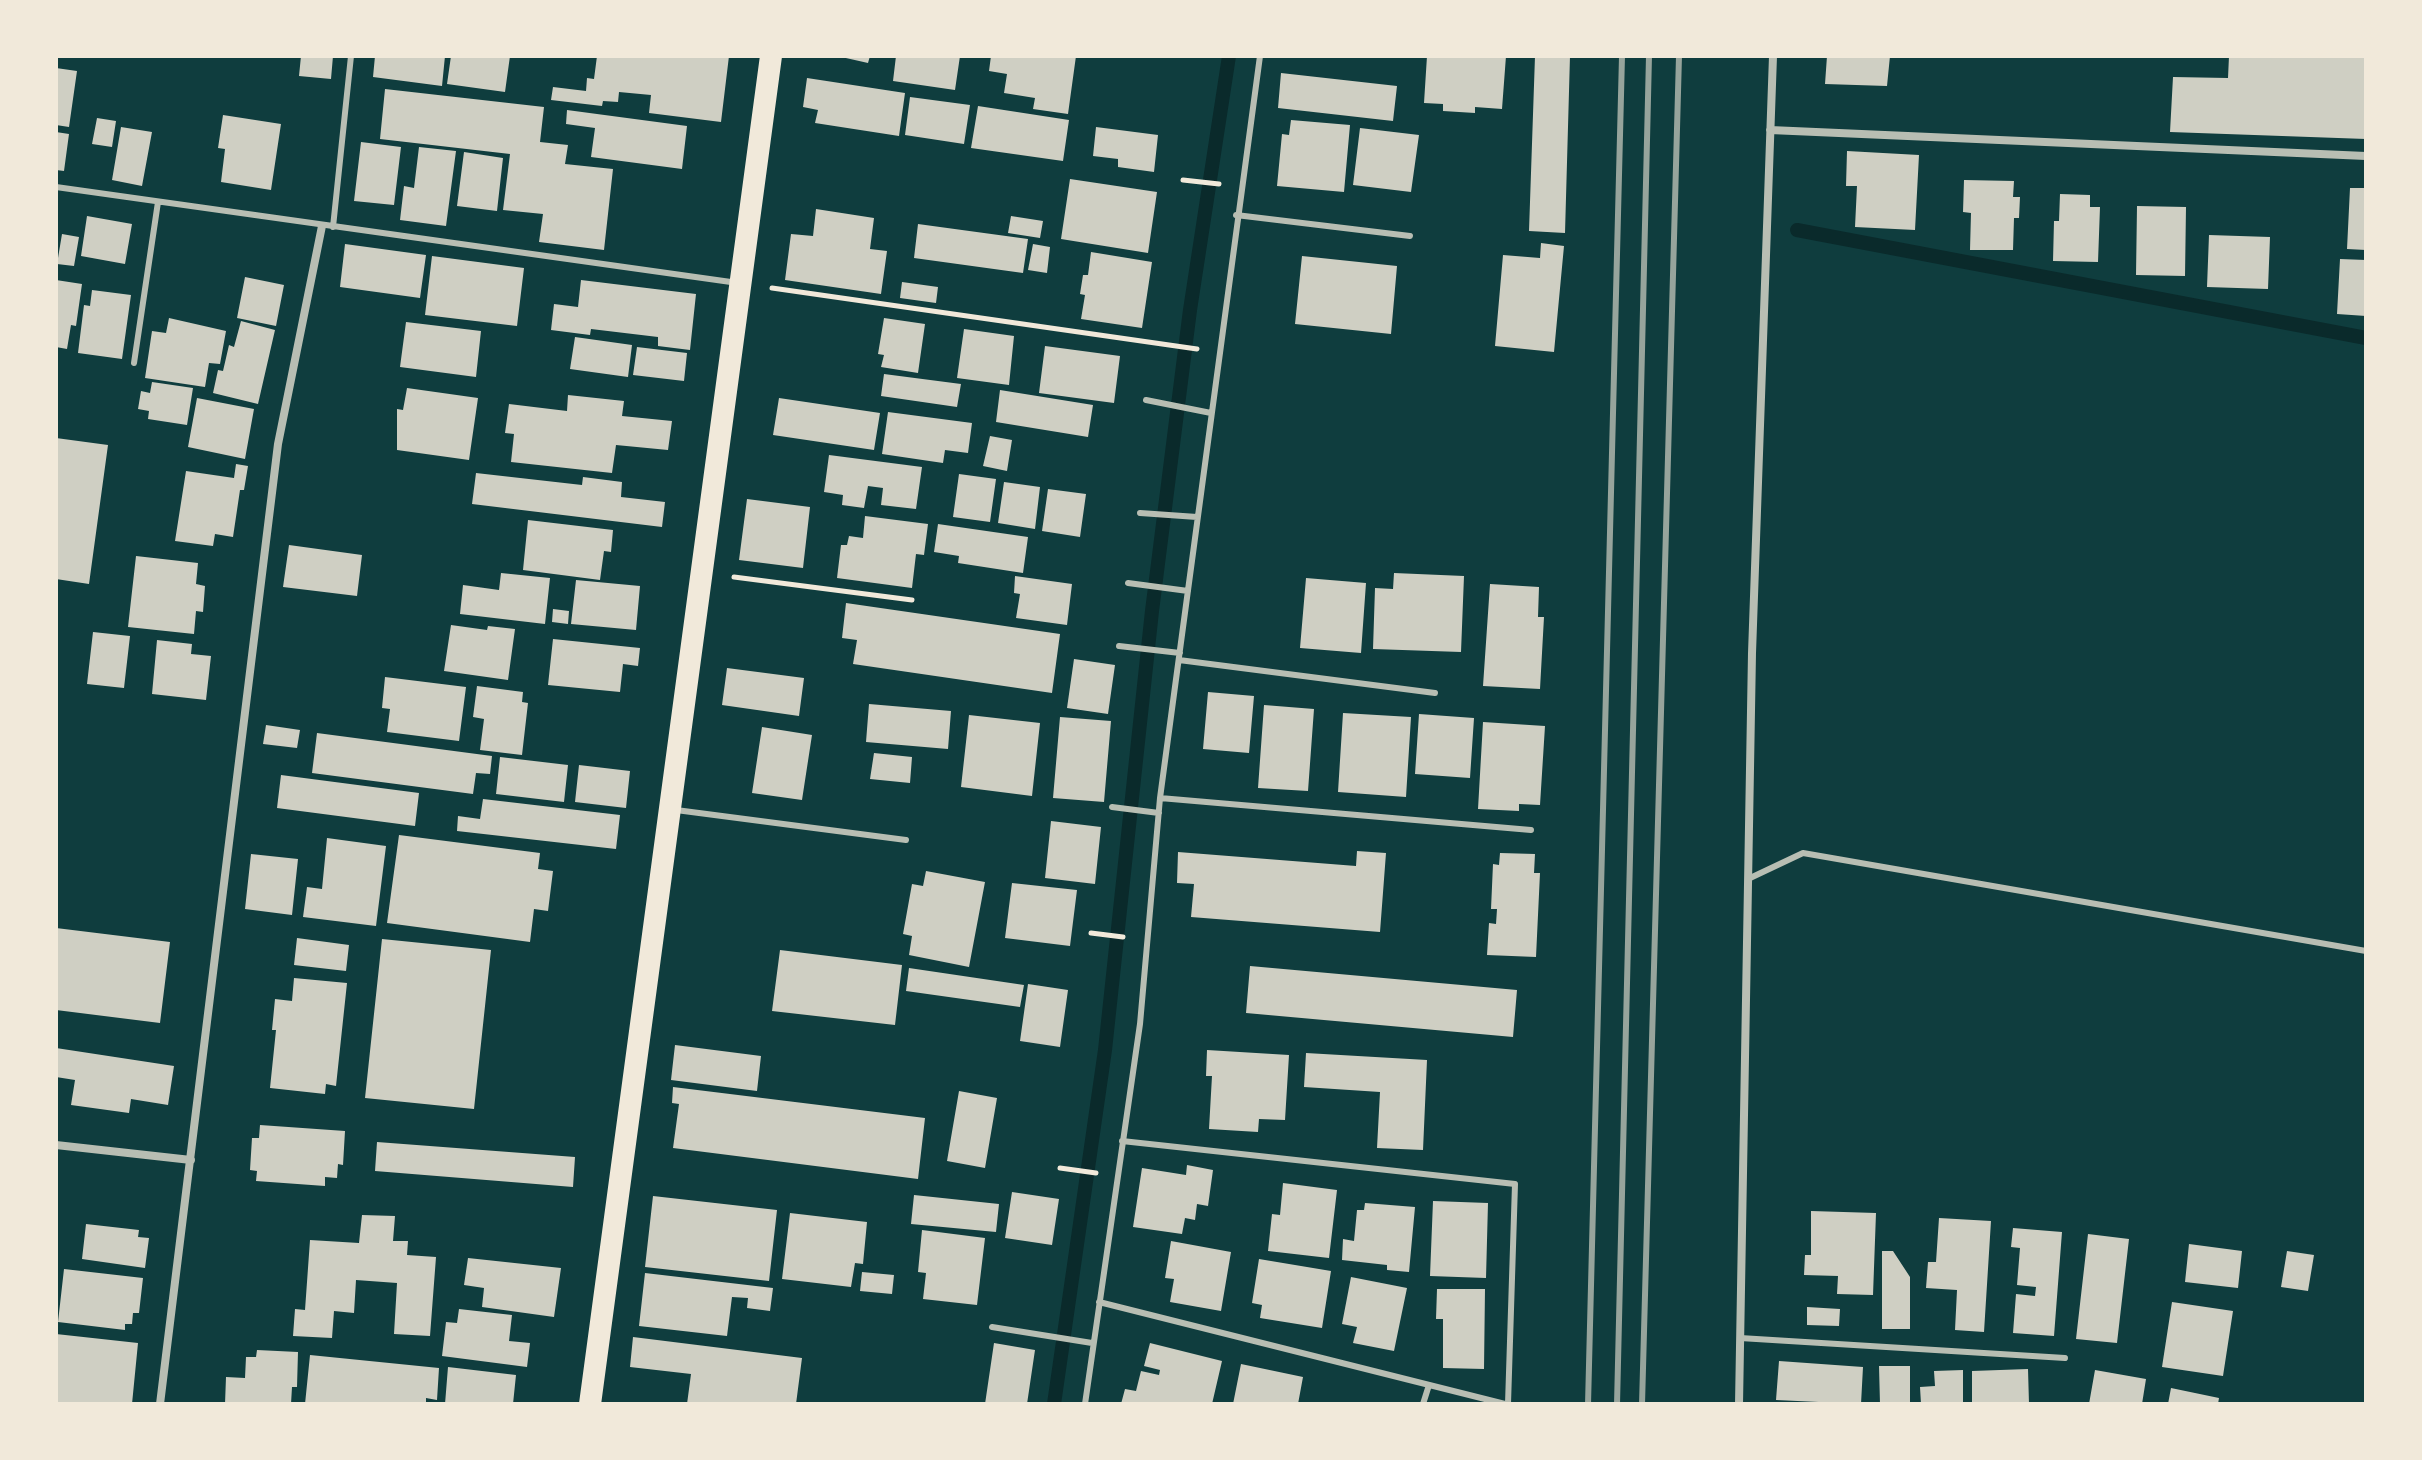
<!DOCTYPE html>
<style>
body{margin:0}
#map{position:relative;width:2422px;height:1460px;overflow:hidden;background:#0f3d3e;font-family:Commissioner,sans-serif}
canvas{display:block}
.frame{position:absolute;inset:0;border:58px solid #f1e9da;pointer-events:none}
</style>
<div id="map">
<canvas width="2422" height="1460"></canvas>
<div class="frame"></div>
</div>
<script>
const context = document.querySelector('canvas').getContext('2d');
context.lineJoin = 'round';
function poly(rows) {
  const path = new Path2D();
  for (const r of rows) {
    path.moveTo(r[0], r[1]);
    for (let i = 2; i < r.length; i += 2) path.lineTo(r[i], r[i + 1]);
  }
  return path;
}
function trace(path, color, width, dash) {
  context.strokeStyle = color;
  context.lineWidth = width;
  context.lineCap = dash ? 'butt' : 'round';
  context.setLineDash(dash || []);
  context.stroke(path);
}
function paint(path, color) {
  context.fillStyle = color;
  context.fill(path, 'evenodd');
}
trace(poly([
 [1797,230,2366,338],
 [1054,1404,1105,1050,1152,611,1190,310,1229,56]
]), '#0a2a2b', 14);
paint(poly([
 [301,56,333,56,331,79,299,76],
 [375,56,445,56,442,86,373,77],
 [451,56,510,56,505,92,447,84],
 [597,56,729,56,721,122,649,113,651,95,619,92,618,102,603,101,602,106,551,100,553,87,586,91,587,78,594,79],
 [837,56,870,56,868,63],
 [896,56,960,56,955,90,893,81],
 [991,56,1076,56,1068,114,1033,109,1035,98,1004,93,1007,74,989,71],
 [1427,56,1506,56,1502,109,1475,107,1475,113,1443,111,1443,104,1424,103],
 [1535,56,1570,56,1565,233,1529,231],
 [1827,56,1890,56,1887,86,1825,84],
 [2229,56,2366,56,2366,139,2170,132,2173,77,2228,78],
 [56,68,77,71,69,127,56,125],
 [1281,73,1397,86,1393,121,1278,108],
 [807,78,905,93,899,136,815,123,818,110,803,107],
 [385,89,544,107,540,142,568,145,565,164,613,169,604,250,539,242,543,214,503,210,510,154,380,139],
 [910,97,970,105,964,144,905,135],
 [978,106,1069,120,1063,161,971,148],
 [567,110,687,126,682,169,591,157,595,128,566,124],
 [223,115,281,124,271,190,221,182,225,149,218,148],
 [97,118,116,121,112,147,92,144],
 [1291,120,1350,125,1344,192,1277,186,1282,134,1289,135],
 [121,127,152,132,142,186,112,180],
 [1096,127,1158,135,1154,172,1118,167,1118,159,1093,156],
 [1360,128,1419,135,1411,192,1353,185],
 [56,132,69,134,64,171,56,170],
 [361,142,401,147,394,205,354,201],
 [419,147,456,151,446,226,400,220,404,186,414,188],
 [1847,151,1919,155,1915,230,1855,227,1857,186,1846,186],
 [464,152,503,158,497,211,457,206],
 [1070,179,1157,192,1148,253,1061,239],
 [1964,180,2014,181,2013,197,2020,197,2019,218,2014,218,2013,250,1970,250,1971,213,1963,212],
 [2350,188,2366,188,2366,250,2347,249],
 [2060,194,2090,195,2090,207,2100,207,2098,262,2053,261,2054,221,2059,221],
 [2137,206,2186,207,2185,276,2136,275],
 [816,209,874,218,870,249,887,251,881,294,785,280,791,234,813,236],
 [87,216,132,224,125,264,81,256],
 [1011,216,1043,221,1040,238,1008,233],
 [918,224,1028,239,1023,273,914,258],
 [62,234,79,237,74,266,57,264],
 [2209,235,2270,237,2268,289,2207,287],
 [1541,243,1564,246,1554,352,1495,346,1503,255,1540,258],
 [345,244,426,255,420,298,340,287],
 [1033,244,1050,247,1047,273,1028,270],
 [1091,252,1152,262,1142,328,1081,319,1085,295,1080,294,1083,275,1088,275],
 [432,256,524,268,517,326,425,315],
 [1302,256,1397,266,1391,334,1295,324],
 [2340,259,2366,260,2366,316,2337,314],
 [245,277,284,285,276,326,237,318],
 [56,280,82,284,76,326,71,325,67,349,56,347],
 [581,280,696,294,690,350,658,346,658,337,591,329,590,335,551,330,554,304,578,307],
 [902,282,938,287,936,303,900,298],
 [92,290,131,295,122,359,78,353,84,305,90,306],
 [169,318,226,331,220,364,209,363,205,387,145,378,152,331,166,333],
 [884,318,925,324,918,373,881,367,884,355,878,354],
 [241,321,275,330,258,404,213,393,218,370,223,371,229,345,234,347],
 [406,322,481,331,476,377,400,367],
 [964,329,1014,336,1009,385,957,378],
 [575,337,632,345,628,377,570,369],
 [1045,346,1120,356,1114,403,1039,393],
 [637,347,687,353,684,381,633,375],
 [884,374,961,384,957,407,881,396],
 [152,382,193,388,187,425,148,419,149,411,138,409,141,391,150,393],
 [407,388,478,398,469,460,397,450,397,409,403,410],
 [1000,390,1093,405,1088,437,996,422],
 [568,395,624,401,622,416,672,421,668,450,616,445,612,473,511,462,514,434,505,433,509,404,567,411],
 [197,398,254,409,245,459,188,447],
 [779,398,880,413,874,450,773,435],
 [888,412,972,423,968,453,945,450,943,463,882,454],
 [990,436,1012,440,1007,471,983,466],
 [56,438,108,445,89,584,56,579],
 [829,455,922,467,916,509,881,505,883,488,868,486,864,508,842,505,843,495,824,492],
 [236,464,248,466,244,490,240,490,233,537,215,534,213,546,175,541,186,471,234,478],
 [476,473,582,485,583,477,622,482,621,497,665,502,662,527,472,504],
 [959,474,996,479,990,522,953,517],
 [1004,482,1040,487,1035,529,998,523],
 [1048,489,1086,494,1080,537,1042,531],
 [747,499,810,507,803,568,739,560],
 [865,516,928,524,924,555,916,554,912,588,837,578,841,545,847,545,849,536,863,538],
 [528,520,613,530,611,552,604,551,600,580,523,570],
 [938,524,1028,537,1023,573,958,563,959,556,934,552],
 [289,545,362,555,357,596,283,587],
 [136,556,198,563,196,584,205,586,203,612,196,611,194,634,128,627],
 [501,573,550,578,545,624,460,614,463,585,499,590],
 [1394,573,1464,576,1461,652,1373,649,1375,588,1393,589],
 [1015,576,1072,584,1067,625,1016,618,1020,594,1014,593],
 [1306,578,1366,583,1361,653,1300,648],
 [576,580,640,586,636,630,571,624],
 [1490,584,1539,587,1538,617,1544,617,1540,689,1483,686],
 [846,603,1060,634,1052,693,853,664,857,640,842,638],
 [553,609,569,611,568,624,552,622],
 [451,625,487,630,488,626,515,629,508,680,444,671],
 [93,632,130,636,124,688,87,684],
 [553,639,640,648,638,666,623,664,620,692,548,685],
 [157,640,192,644,191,654,211,656,206,700,152,694],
 [1074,659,1115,665,1108,714,1067,708],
 [727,668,804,678,799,716,722,705],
 [385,677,466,687,459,741,387,732,390,709,382,708],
 [477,686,523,692,522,702,528,703,522,755,480,750,484,719,473,717],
 [1208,692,1254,696,1249,753,1203,749],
 [869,704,951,711,948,749,866,742],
 [1264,705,1314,709,1308,791,1258,788],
 [1343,713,1411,717,1406,797,1338,792],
 [1419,714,1474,718,1470,778,1415,774],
 [969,715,1040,723,1032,796,961,787],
 [1060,717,1111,721,1104,802,1053,798],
 [1483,722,1545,726,1540,805,1519,804,1519,811,1478,809],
 [266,725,300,730,297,748,263,744],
 [762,727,812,735,802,800,752,793],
 [317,733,492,756,490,774,476,773,473,794,312,773],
 [874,753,912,757,910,783,870,779],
 [500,757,568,765,564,802,496,794],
 [579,765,630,771,626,808,575,802],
 [281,775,419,793,415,826,277,808],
 [483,799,620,815,616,849,457,831,458,816,480,819],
 [1051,821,1101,827,1095,884,1045,878],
 [399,835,540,853,538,869,553,871,548,911,534,909,530,942,387,923],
 [327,838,386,846,376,926,303,917,307,887,322,889],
 [1357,851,1386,853,1380,932,1191,917,1194,884,1177,883,1178,852,1356,866],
 [1500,853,1535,854,1534,873,1540,873,1536,957,1487,955,1489,923,1496,924,1497,909,1491,909,1493,864,1499,865],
 [251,854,298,859,292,915,245,909],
 [926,871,985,882,969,967,909,955,912,936,903,934,912,884,923,886],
 [1012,883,1077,890,1070,946,1005,938],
 [56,928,170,942,160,1023,56,1010],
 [297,938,349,945,346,971,294,965],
 [382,939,491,950,474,1109,365,1098],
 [780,950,902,965,895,1025,772,1011],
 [1250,966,1517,990,1513,1037,1246,1013],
 [909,968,1024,985,1020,1007,906,991],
 [294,978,347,983,336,1086,326,1084,325,1094,270,1088,276,1030,272,1030,275,999,292,1001],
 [1028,984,1068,990,1060,1047,1020,1041],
 [675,1045,761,1056,757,1091,671,1080],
 [56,1048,174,1066,168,1105,131,1099,129,1113,71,1105,75,1080,56,1077],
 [1207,1050,1289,1055,1285,1120,1259,1119,1258,1132,1209,1129,1212,1076,1206,1076],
 [1306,1053,1427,1060,1423,1150,1377,1148,1380,1092,1304,1087],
 [673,1087,925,1118,918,1179,673,1148,679,1104,672,1103],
 [959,1091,997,1098,985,1168,947,1161],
 [260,1125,345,1131,343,1165,338,1164,337,1178,325,1177,325,1186,256,1181,257,1171,250,1170,252,1138,259,1138],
 [377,1142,575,1157,573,1187,375,1171],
 [1187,1165,1213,1170,1208,1206,1197,1204,1195,1220,1185,1218,1182,1234,1133,1227,1142,1168,1186,1175],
 [1283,1183,1337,1190,1329,1258,1268,1251,1272,1214,1280,1215],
 [1012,1192,1059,1199,1052,1245,1005,1238],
 [914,1195,999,1204,996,1232,911,1224],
 [653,1196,777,1210,769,1281,645,1267],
 [1433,1201,1488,1203,1486,1278,1430,1276],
 [1365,1203,1415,1207,1409,1272,1387,1270,1387,1265,1342,1260,1343,1239,1354,1241,1357,1210,1364,1210],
 [1811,1211,1876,1213,1873,1295,1837,1294,1838,1276,1804,1275,1805,1255,1811,1255],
 [790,1213,867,1222,863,1264,855,1263,851,1287,782,1279],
 [362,1215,395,1216,393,1241,408,1241,407,1255,436,1257,430,1336,394,1334,397,1283,356,1280,354,1313,334,1311,332,1338,293,1336,295,1309,305,1310,310,1240,359,1243],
 [1939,1218,1991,1221,1984,1332,1955,1330,1957,1290,1926,1288,1928,1262,1936,1262],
 [86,1224,139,1230,138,1237,149,1238,145,1268,82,1259],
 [2013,1228,2062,1232,2054,1336,2013,1333,2016,1294,2035,1296,2036,1287,2017,1285,2020,1248,2011,1247],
 [922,1230,985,1238,977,1305,923,1299,926,1273,918,1272],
 [2088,1234,2129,1239,2117,1343,2076,1339],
 [1171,1241,1231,1252,1221,1311,1170,1302,1174,1279,1165,1278],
 [2189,1244,2242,1251,2238,1288,2185,1282],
 [1882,1251,1893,1251,1910,1277,1910,1329,1882,1329],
 [2287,1251,2314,1255,2308,1291,2281,1287],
 [468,1258,561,1268,554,1317,482,1307,484,1288,464,1285],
 [1259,1259,1331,1271,1322,1328,1260,1318,1262,1305,1252,1303],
 [64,1269,143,1278,139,1313,133,1313,132,1324,125,1324,125,1330,58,1322],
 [862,1272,894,1275,892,1294,860,1291],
 [645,1273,773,1288,770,1311,747,1308,748,1298,732,1297,727,1336,639,1326],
 [1351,1277,1407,1288,1394,1351,1353,1343,1357,1327,1342,1324],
 [1437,1289,1485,1289,1484,1369,1443,1368,1443,1319,1436,1319],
 [2172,1302,2233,1311,2223,1376,2162,1367],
 [1807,1307,1840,1309,1839,1326,1807,1325],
 [459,1309,512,1315,509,1341,530,1343,527,1367,442,1356,446,1322,457,1323],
 [56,1334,138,1343,132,1404,56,1404],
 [633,1337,802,1358,796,1404,687,1404,691,1374,630,1367],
 [994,1343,1035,1350,1027,1404,985,1404],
 [1150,1343,1222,1361,1212,1404,1121,1404,1125,1389,1136,1391,1141,1371,1159,1375,1160,1370,1144,1366],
 [257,1350,298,1352,297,1387,292,1387,291,1404,225,1404,226,1377,245,1378,246,1357,256,1357],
 [310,1355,439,1368,437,1400,426,1398,426,1404,305,1404],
 [1779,1361,1863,1367,1861,1404,1776,1400],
 [1241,1364,1303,1377,1298,1404,1233,1404],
 [1879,1366,1910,1366,1910,1404,1880,1404],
 [448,1367,516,1375,513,1404,445,1404],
 [2028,1369,2029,1404,1972,1404,1972,1371],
 [1963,1370,1963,1404,1921,1404,1920,1387,1935,1386,1934,1371],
 [2095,1370,2146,1379,2142,1404,2089,1404],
 [2171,1388,2219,1398,2218,1404,2168,1404]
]), '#cfcfc3');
trace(poly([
 [1183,180,1219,184],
 [772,288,1197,349],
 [734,577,912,600],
 [1091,933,1123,937],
 [1060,1168,1096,1173]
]), '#f1e9da', 5);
trace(poly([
 [56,187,738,283],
 [1236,215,1410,236],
 [333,227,351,56],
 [134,363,158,202],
 [1146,400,1211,413],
 [1140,513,1197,517],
 [1128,583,1188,591],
 [1119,646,1180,653],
 [1179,660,1435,693],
 [1160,798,1531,830],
 [1112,807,1159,813],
 [676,810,906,840],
 [1748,879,1803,853,2366,951],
 [1122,1141,1515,1184,1508,1404],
 [1099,1302,1505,1404],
 [992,1327,1092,1343],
 [1740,1338,2065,1358],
 [1085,1404,1140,1024,1160,798,1260,56],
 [1423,1404,1429,1385]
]), '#b8beb3', 6);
trace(poly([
 [1770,130,2366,156],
 [56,1145,191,1160],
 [160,1404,278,444,322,226],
 [1739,1404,1752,653,1773,56]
]), '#b8beb3', 8);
trace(poly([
 [590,1404,771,56]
]), '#f1e9da', 22);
trace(poly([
 [1588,1404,1622,56],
 [1617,1404,1649,56],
 [1642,1404,1679,56]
]), '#97a49c', 6);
</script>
